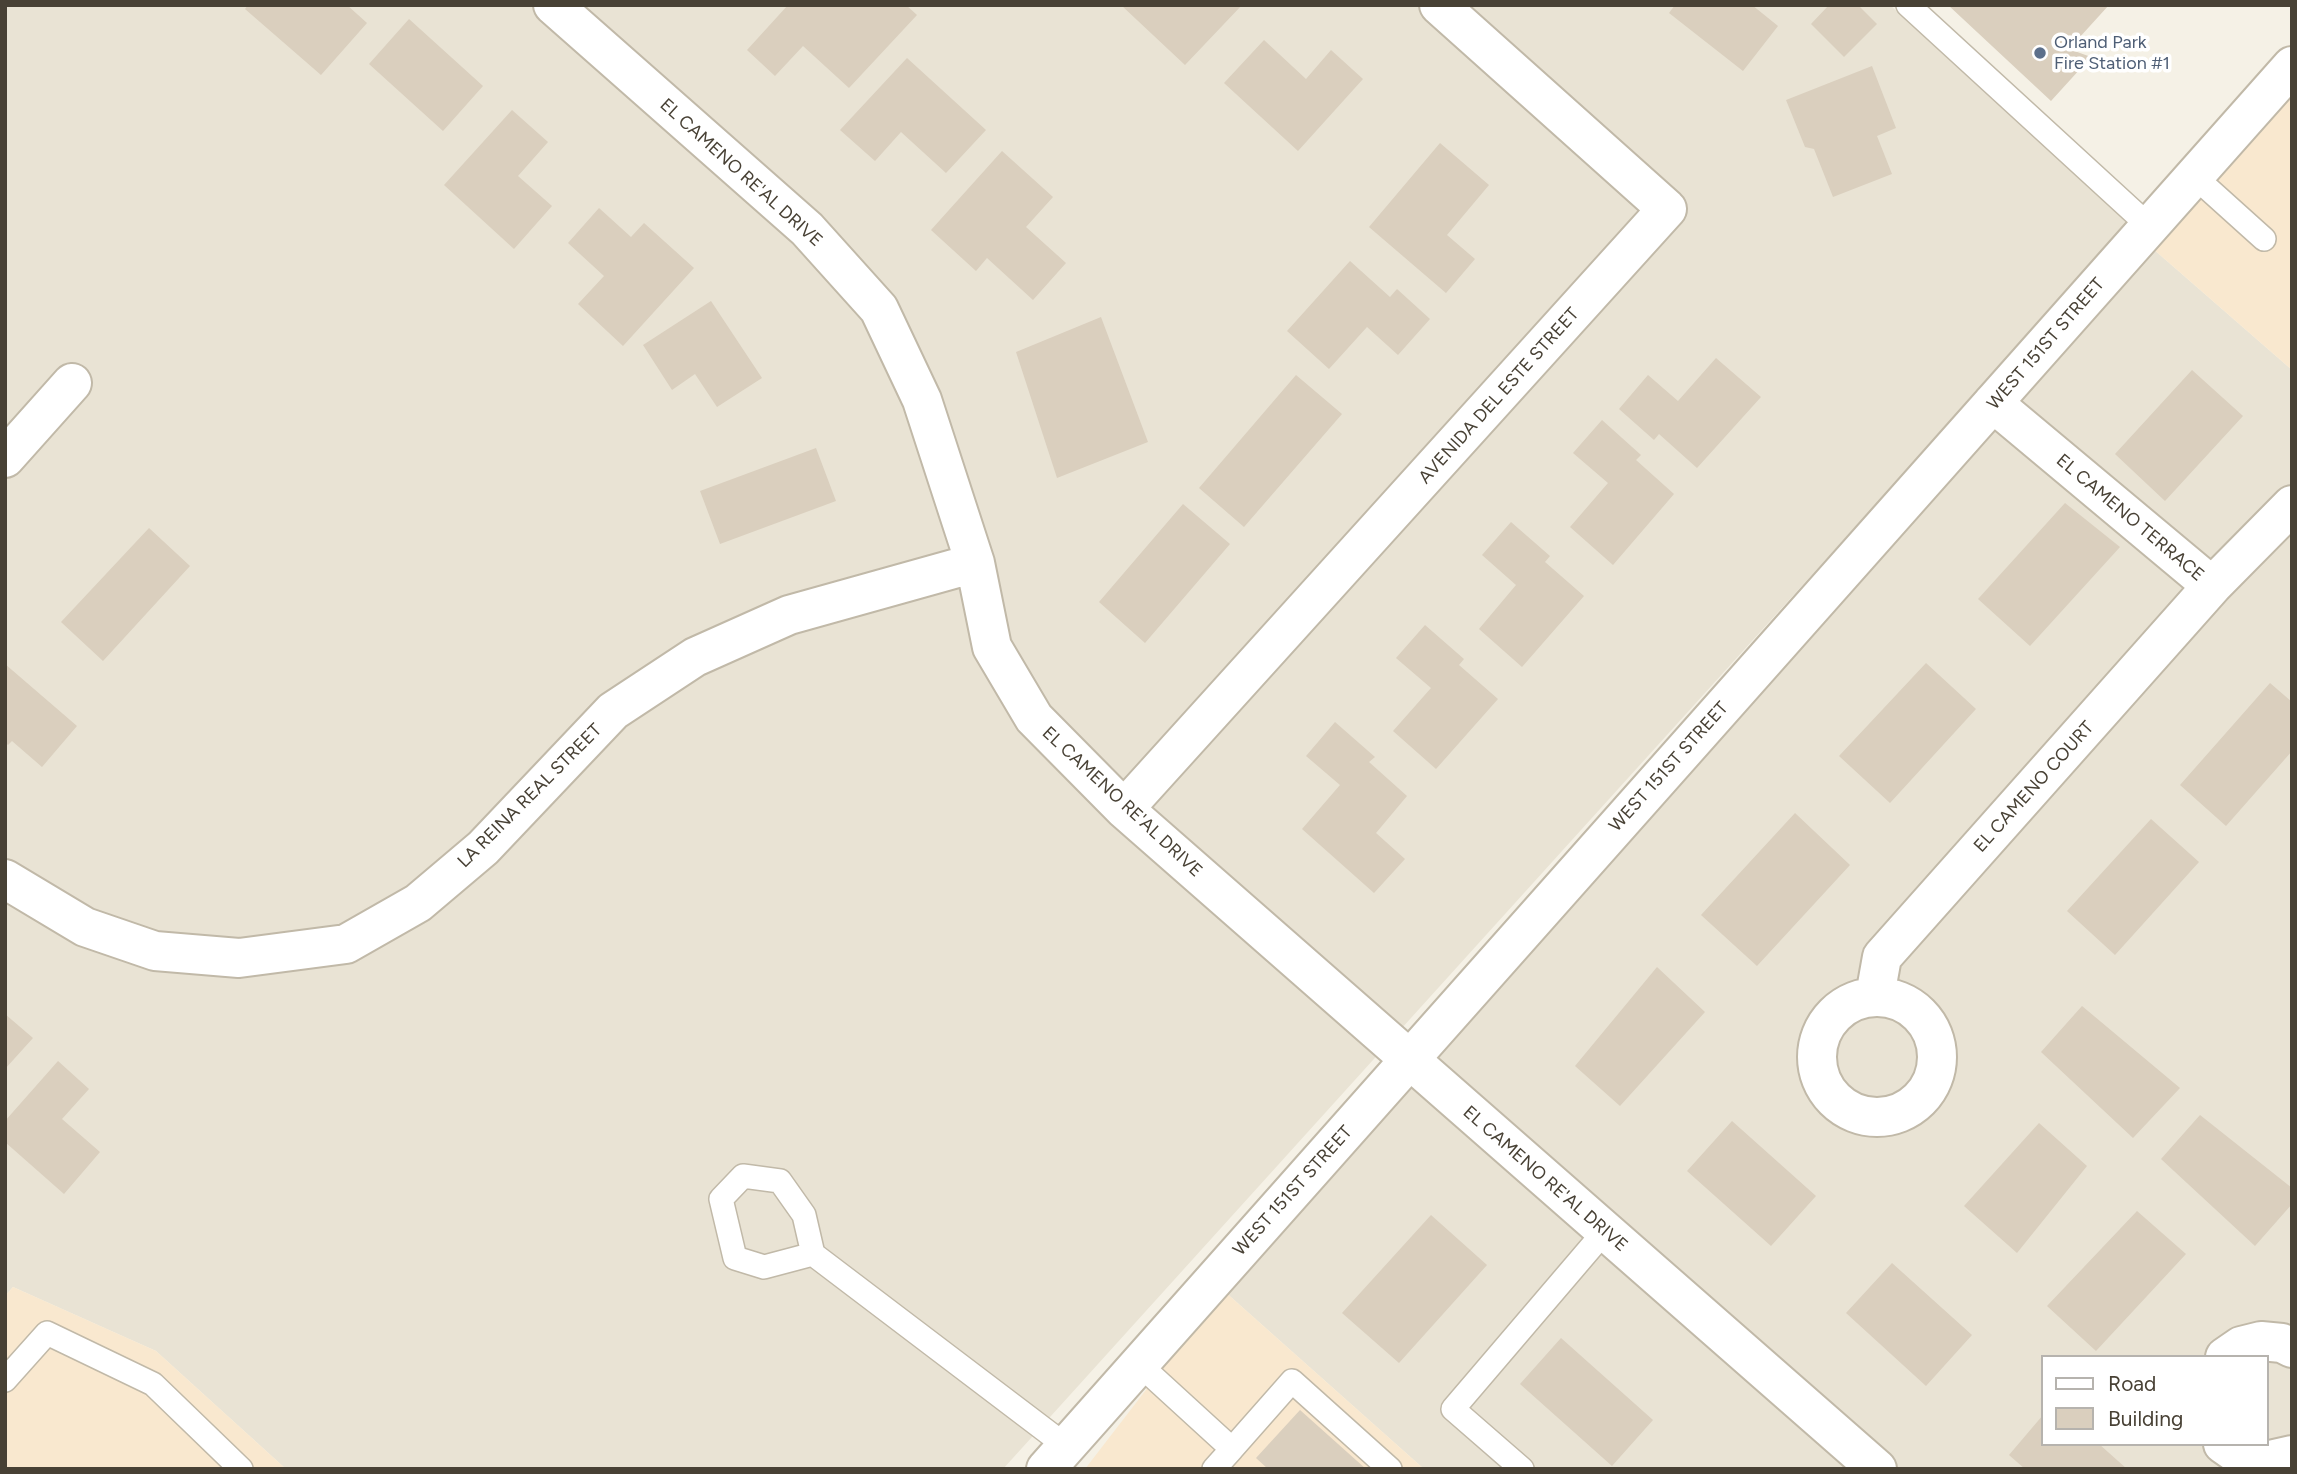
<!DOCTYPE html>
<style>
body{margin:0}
#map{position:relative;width:2297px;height:1474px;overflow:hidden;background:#f5f1e6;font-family:Figtree,sans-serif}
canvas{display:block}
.frame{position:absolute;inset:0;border:7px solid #484135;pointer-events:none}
.legend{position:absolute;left:2041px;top:1355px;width:228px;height:91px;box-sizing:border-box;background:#fff;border:2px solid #b6b3ae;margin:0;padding:9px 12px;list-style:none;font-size:21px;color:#484135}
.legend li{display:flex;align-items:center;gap:14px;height:35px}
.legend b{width:35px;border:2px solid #b6b3ae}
</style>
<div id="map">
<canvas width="2297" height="1474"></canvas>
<div class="frame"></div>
<ul class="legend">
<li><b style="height:9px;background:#fff"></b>Road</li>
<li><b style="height:19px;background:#dacfbe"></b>Building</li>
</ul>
</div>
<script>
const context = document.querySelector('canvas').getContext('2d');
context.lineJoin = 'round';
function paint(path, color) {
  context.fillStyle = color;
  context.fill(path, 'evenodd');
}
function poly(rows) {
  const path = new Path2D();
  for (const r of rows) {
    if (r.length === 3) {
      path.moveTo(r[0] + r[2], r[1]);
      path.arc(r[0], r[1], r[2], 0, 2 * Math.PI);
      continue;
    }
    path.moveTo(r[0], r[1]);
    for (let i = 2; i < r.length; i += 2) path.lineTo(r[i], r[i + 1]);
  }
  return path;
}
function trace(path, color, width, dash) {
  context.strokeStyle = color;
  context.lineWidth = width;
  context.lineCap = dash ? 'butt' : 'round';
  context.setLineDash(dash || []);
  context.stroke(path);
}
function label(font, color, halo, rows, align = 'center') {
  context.font = font + ' Figtree,sans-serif';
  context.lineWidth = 7;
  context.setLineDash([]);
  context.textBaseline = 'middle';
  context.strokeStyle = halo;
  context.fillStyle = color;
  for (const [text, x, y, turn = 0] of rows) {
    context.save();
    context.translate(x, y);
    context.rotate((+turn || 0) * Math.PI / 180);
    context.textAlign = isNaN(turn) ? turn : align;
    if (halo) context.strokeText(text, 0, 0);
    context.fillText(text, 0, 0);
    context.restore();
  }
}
paint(poly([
 [5,5,1890,5,2131,222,1003,1469,286,1469,156,1351,13,1287,5,1296],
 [2152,248,2292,370,2292,1469,1424,1469,1223,1290],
 [2043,1357,2267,1357,2267,1444,2043,1444]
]), '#e9e3d4');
paint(poly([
 [2292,88,2292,370,2152,248],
 [13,1287,156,1351,286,1469,5,1469,5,1296],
 [1223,1290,1424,1469,1085,1469]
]), '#f9e8cf');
paint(poly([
 [248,5,347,5,367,23,321,75,245,9],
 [788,5,906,5,917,15,849,88,803,46,775,76,747,50],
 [1121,5,1242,5,1185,65],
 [1675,5,1752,5,1778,26,1743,71,1669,13],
 [1829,5,1858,5,1877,24,1844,57,1811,24],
 [1948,5,2109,5,2069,49,2091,57,2051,101],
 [409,19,483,86,443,131,369,64],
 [1264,40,1306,79,1331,50,1363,79,1298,151,1224,83],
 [907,58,986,130,946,173,901,132,875,161,840,130],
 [1872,66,1896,128,1877,136,1892,174,1833,197,1814,149,1805,147,1786,100],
 [512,110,548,142,518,176,552,206,514,249,444,185],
 [1440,143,1489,185,1447,235,1475,259,1446,293,1369,227],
 [1002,151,1053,197,1026,227,1066,263,1033,300,987,258,976,271,931,230],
 [599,208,631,237,644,223,694,268,623,346,578,304,604,276,568,243],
 [1350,261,1390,297,1397,289,1430,319,1398,355,1367,327,1329,369,1287,331],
 [711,301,762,378,717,407,695,374,672,390,643,345],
 [1101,317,1148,442,1057,478,1016,352],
 [1716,358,1761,397,1697,468,1659,434,1654,440,1619,409,1648,375,1678,401],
 [2192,370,2243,416,2165,501,2115,454],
 [1296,375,1342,414,1244,527,1199,488],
 [1602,420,1641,455,1636,460,1674,494,1613,565,1570,527,1608,483,1573,453],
 [816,448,836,501,720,544,700,491],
 [2065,503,2120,547,2030,646,1978,599],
 [1183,504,1230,544,1145,643,1099,602],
 [1511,522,1550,556,1545,562,1584,596,1522,667,1479,629,1516,585,1482,555],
 [149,528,190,566,103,661,61,622],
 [1425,625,1464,659,1459,665,1498,699,1436,769,1393,731,1431,688,1396,658],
 [1926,663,1976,709,1890,803,1839,756],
 [5,664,77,726,42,767,12,741,8,745,5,742],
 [2270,683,2292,702,2292,751,2226,826,2180,785],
 [1335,722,1375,757,1369,762,1407,796,1376,833,1405,859,1374,893,1302,829,1340,785,1306,756],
 [1795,813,1850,865,1757,966,1701,915],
 [2151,819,2199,862,2115,955,2067,911],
 [1657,967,1705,1012,1620,1106,1575,1066],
 [2082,1006,2180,1088,2133,1138,2041,1052],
 [5,1014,33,1038,5,1069],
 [58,1061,89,1089,62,1119,100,1152,64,1194,5,1142,5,1121],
 [2200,1115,2292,1188,2292,1204,2255,1246,2161,1159],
 [1732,1121,1816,1196,1771,1246,1687,1171],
 [2039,1123,2087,1166,2017,1253,1964,1206],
 [2137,1211,2186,1254,2096,1351,2047,1306],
 [1431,1215,1487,1265,1399,1363,1342,1313],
 [1892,1263,1972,1335,1926,1386,1846,1313],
 [1561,1338,1653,1420,1612,1466,1520,1384],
 [1300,1410,1366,1469,1268,1469,1256,1458],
 [2043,1415,2043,1444,2099,1444,2127,1469,2025,1469,2009,1455]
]), '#dacfbe');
const service = poly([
 [1908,5,2149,226],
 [2194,176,2264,239],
 [813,1254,764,1267,735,1258,721,1199,743,1176,780,1181,804,1215,813,1254,1066,1446],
 [1139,1364,1232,1449,1292,1381,1390,1469],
 [5,1380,47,1333,153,1384,241,1469],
 [1214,1469,1232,1449],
 [1522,1469,1453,1409,1605,1231]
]);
const minor = poly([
 [553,5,807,229,879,309,922,400,975,563,992,647,1034,718,1124,809,1877,1469],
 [1993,403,2212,586,2292,505],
 [5,458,72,383],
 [1124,809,1667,209,1439,5],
 [5,879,85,927,155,951,239,958,346,944,418,903,483,848,613,711,695,657,789,615,975,563],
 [1875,996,1882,957,2212,586],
 [1877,1057,60],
 [2225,1357,2241,1346,2261,1341,2282,1343,2292,1348],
 [2223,1444,2243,1458,2261,1462,2292,1455]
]);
const tertiary = poly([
 [1046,1469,2292,66]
]);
trace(service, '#c1b9a8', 26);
trace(minor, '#c1b9a8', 42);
trace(tertiary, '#c1b9a8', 42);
trace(service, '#fff', 23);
trace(minor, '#fff', 38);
trace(tertiary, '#fff', 38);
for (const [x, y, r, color] of [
 [2040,53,7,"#5c6f8a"]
]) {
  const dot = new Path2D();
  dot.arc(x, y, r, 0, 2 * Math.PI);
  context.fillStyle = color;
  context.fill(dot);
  trace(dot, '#fff', 2.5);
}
label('18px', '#4e5e75', '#fff', [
 ["Orland Park",2054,43],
 ["Fire Station #1",2054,64]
], 'left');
label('18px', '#484135', '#fff', [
 ["EL CAMENO RE'AL DRIVE",741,173,42],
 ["WEST 151ST STREET",2046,344,-49],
 ["AVENIDA DEL ESTE STREET",1499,396,-48],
 ["EL CAMENO TERRACE",2130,518,40],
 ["WEST 151ST STREET",1669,767,-48],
 ["EL CAMENO COURT",2034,787,-48],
 ["LA REINA REAL STREET",530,796,-45],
 ["EL CAMENO RE'AL DRIVE",1122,802,43],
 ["EL CAMENO RE'AL DRIVE",1545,1179,41],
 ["WEST 151ST STREET",1293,1191,-48]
]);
</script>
